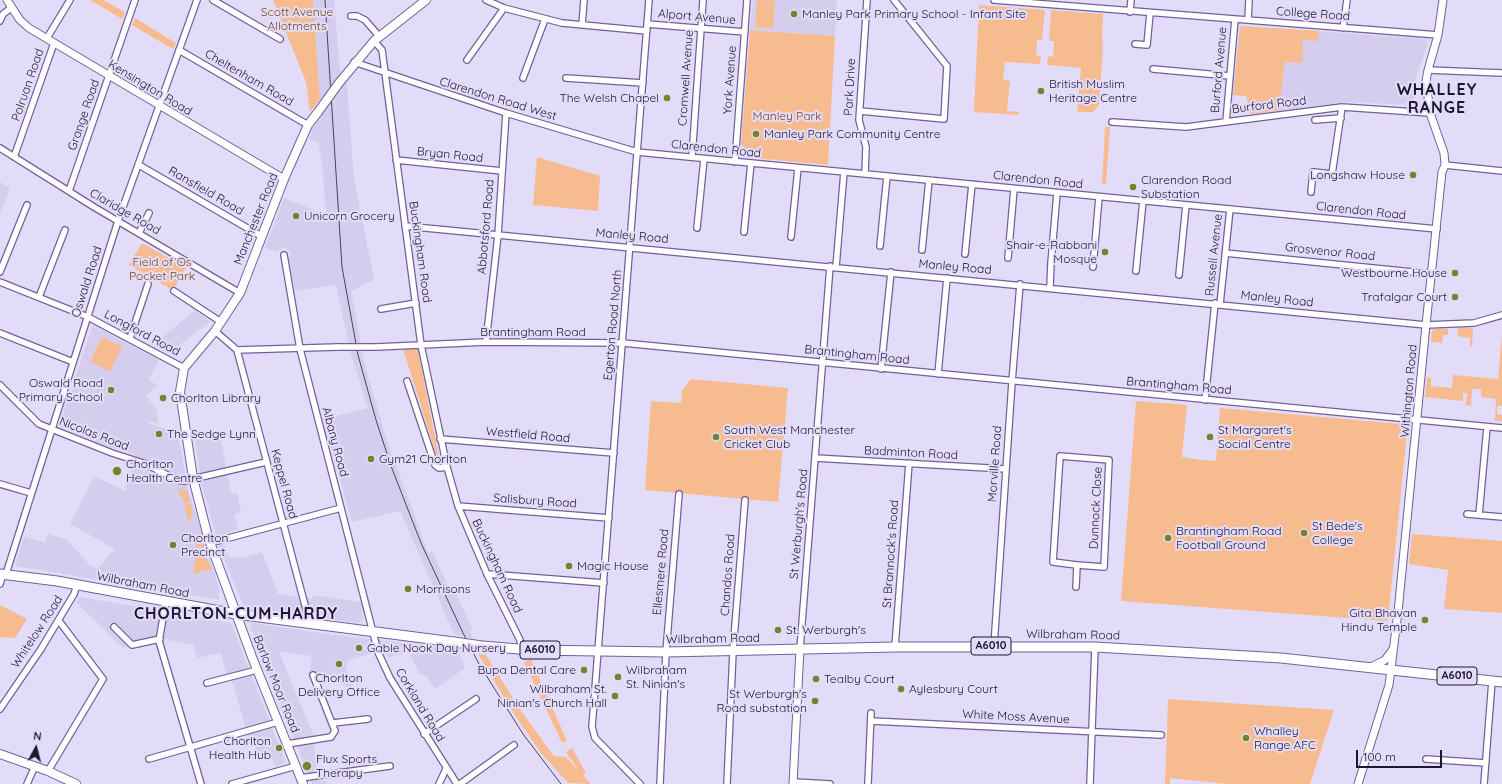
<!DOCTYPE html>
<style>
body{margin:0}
#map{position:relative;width:1502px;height:784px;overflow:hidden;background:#e3dcf9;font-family:Quicksand,sans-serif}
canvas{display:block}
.north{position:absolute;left:16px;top:728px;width:40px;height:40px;-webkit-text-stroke:3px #e3dcf9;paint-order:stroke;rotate:7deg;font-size:11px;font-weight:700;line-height:16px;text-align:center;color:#1f1631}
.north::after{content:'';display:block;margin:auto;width:14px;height:18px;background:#1f1631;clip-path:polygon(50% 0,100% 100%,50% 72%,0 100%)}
.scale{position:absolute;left:1356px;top:750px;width:86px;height:18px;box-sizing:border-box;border:2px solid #1f1631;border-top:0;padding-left:5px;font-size:12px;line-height:14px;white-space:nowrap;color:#1f1631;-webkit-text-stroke:3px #e3dcf9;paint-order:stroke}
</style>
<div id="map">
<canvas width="1502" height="784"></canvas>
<div class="north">N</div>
<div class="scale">100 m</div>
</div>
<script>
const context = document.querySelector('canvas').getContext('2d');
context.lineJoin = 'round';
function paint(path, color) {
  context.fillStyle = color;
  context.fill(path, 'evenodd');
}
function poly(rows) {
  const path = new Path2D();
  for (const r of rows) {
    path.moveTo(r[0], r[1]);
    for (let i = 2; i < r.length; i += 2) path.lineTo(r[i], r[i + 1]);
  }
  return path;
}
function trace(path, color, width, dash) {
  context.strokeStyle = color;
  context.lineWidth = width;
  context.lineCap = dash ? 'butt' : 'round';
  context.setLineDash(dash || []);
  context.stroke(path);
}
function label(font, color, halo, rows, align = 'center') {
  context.font = font + ' Quicksand,sans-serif';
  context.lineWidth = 4;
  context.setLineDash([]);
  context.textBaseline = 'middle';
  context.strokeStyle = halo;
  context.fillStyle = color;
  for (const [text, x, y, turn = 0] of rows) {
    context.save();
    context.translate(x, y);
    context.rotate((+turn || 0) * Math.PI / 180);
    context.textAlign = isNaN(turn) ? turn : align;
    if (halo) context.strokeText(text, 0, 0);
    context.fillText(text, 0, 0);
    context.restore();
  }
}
paint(poly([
 [313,0,334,0,340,71,347,85,354,179,374,280,351,291,365,366,387,440,428,553,433,552,451,593,455,592,473,630,470,632,473,638,454,634,400,511,352,522,323,418,328,418,368,408,351,354,336,285,295,291,289,259,291,255,290,251,284,247,276,252,265,248,284,198,326,215,322,162,318,142,309,139,315,123,321,116],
 [753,0,837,0,835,36,750,30],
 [1240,26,1426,39,1428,43,1414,84,1414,105,1346,102,1251,114,1246,96,1233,95],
 [0,182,10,188,0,213],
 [195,310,210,322,172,351,159,345,164,336],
 [93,325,159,360,149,380,157,385,146,396,156,408,159,424,148,421,148,423,178,433,188,489,219,587,219,600,15,566,24,537,45,542,48,534,66,539,90,565,97,569,115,549,70,524,94,476,125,491,136,455,109,447,59,426],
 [220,435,231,493,237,493,241,512,234,514,238,529,221,535,229,558,245,557,262,552,278,594,312,599,313,595,361,602,363,621,356,623,244,607,219,546,201,482,195,440],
 [80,597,231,623,286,763,275,766,271,755,259,759,251,735,248,736,232,681,226,674,221,653,197,658,193,645,164,639,123,648,76,602],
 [252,623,342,636,457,649,465,668,435,689,427,677,420,674,408,651,389,658,386,650,348,660,346,668,353,689,310,672,312,656,279,652,313,734,319,781,327,781,327,784,312,784,250,626]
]), '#d5cded');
paint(poly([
 [90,0,103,0,125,12,122,19],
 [273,0,313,0,320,99,310,112,306,82],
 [757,0,775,1,773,28,755,27],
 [979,5,1045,10,1042,40,1037,40,1036,55,1041,56,1040,64,1005,62,1003,80,1010,81,1007,111,1019,112,1019,115,974,112],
 [1051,10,1103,14,1102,38,1103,47,1099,105,1093,112,1077,112,1081,68,1047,65,1048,56,1053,57,1054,41,1049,41],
 [135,18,176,43,173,49,132,25],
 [1240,26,1319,31,1318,41,1303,40,1302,63,1285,62,1279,110,1251,114,1246,96,1233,95],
 [750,30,835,36,828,165,755,158,741,144],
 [1105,127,1110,127,1106,184,1102,184],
 [537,157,600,176,598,211,533,205],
 [142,243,186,268,173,290,129,265],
 [1458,328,1473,328,1472,347,1470,346,1470,338,1457,336],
 [1434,329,1448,329,1448,335,1443,335,1442,343,1431,342,1432,331],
 [1502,333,1502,406,1497,406,1497,414,1502,415,1502,421,1495,421,1496,399,1481,397,1481,389,1472,389,1471,406,1466,405,1467,393,1463,393,1463,401,1425,397,1427,377,1431,378,1431,386,1452,388,1453,375,1498,379],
 [102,337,122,347,110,371,90,362],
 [403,349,418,349,440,463,439,463],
 [691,379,788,388,778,502,645,490,651,401,681,403,682,391],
 [1136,401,1187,405,1182,457,1201,460,1213,461,1216,460,1220,408,1401,424,1406,426,1407,433,1388,621,1121,601],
 [179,488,187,491,190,502,184,503,182,497,179,494],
 [191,504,193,512,189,522,184,505],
 [1412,534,1502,541,1502,613,1444,609,1448,570,1409,564],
 [195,536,200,537,205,547,197,547],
 [197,549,210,564,212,569,193,574],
 [0,605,27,619,15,638,0,637],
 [478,654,486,655,519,708,554,756,566,757,579,771,566,752,572,748,586,773,583,775,591,784,568,783,541,753,516,717],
 [531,659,567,741,562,743,524,662],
 [1168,699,1334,710,1310,784,1227,784,1170,778,1170,784,1165,784]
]), '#f7bb90');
const minor = poly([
 [213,0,280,39],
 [486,0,504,8,562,23,647,31],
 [994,0,1438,35],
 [1130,12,1131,0],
 [351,16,357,16,365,20,379,36],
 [1248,20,1249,0],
 [0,21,3,14,11,8],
 [647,24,745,32],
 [582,25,584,0],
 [1343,28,1347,0],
 [47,38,70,0],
 [374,41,382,50,421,345,447,467,458,506,487,574,520,640,522,649],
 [1135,44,1147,45,1150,13],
 [179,50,308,125],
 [467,60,504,8],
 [354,62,506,113,637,152,1437,229],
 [1153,69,1230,76],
 [1428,70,1502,73],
 [523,78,545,19],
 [566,78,643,83],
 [860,111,944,119,947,66,894,0],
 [1315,120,1341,118],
 [1112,122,1186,127,1342,107,1430,113],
 [1226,122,1235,19],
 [0,148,94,207,240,293],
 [14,157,54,43],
 [692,157,703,0],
 [396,160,502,171],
 [735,162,747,0],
 [139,165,261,236],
 [1445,165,1502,171],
 [865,174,866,147,859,120,867,0],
 [69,191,135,0],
 [1311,192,1313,172,1332,174,1342,107],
 [405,226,1426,325,1474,323,1502,315],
 [697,228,704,159],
 [744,232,751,163],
 [139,233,149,213],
 [791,237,798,168],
 [880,246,887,176],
 [922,250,929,180],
 [1225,253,1432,274],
 [965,254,972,184],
 [284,255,300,349,378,652,390,678,457,784],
 [1008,258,1014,189],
 [836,267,844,172],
 [1093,267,1099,197],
 [1136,271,1143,201],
 [0,272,27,205],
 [1179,275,1186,205],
 [0,282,88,317,184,368],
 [1050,287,1051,263,1057,193],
 [174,291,221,322],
 [39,297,65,230],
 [1220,304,1230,209],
 [381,309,416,303],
 [215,331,237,350,338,347],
 [0,333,73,362],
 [130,338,148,284],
 [486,342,498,235,506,113],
 [376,347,486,342,623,343,1502,428],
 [237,350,310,624],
 [881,369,891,272],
 [938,374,947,278],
 [407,381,435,465,439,468,447,467],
 [0,385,39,424,112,453,146,464,177,480,184,481,266,462],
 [1205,400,1215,303],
 [440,439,614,453],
 [815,458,1006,469],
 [0,484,31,493],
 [458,506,609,518],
 [1467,514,1502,517],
 [1479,515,1487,427],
 [210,543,341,508],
 [6,574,118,221,197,0],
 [487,574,604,583],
 [0,584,3,574],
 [1076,587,1077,565,1053,562,1060,456,1109,460,1104,567,1077,565],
 [166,601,159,641,201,784],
 [114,627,132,645,160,639],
 [994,646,1012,382,1020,284],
 [895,647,909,463],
 [800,649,830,266],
 [207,683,257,670],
 [0,709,41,649,74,594,77,585],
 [871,721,1161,735],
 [333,723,368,719],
 [424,734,476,699],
 [287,744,331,737,335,731,313,675],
 [149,759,278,722],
 [1426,759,1486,763],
 [48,771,103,679,59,621],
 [300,778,390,766],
 [794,782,830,784],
 [27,784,35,766],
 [232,784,296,766],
 [439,784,446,769],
 [460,784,514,745],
 [640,784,595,738,592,727,649,0],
 [660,784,666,652,679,494],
 [727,784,733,651,745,500],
 [868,784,871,713],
 [1090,784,1095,647],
 [1484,784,1492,681]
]);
const tertiary = poly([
 [7,0,20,20,29,28,284,179],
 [1371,667,1385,660,1393,649],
 [793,784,800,649],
 [1358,784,1389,685,1398,612,1426,325,1442,172,1445,165,1444,153,1430,113,1426,81,1428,70,1438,35,1443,0]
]);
const secondary = poly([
 [339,83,374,41,426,0],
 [303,784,252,657,208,537,193,478,180,392,184,368,215,331,240,293,284,179,308,125,318,112]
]);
const primary = poly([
 [0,754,48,771,76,784]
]);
const trunk = poly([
 [0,574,57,581,236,614,454,642],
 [482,646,531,650,666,652,895,647,1095,647,1281,658,1502,682]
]);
trace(minor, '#735fa0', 8);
trace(tertiary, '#735fa0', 9);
trace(secondary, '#735fa0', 10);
trace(primary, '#735fa0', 10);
trace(trunk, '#735fa0', 11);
trace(minor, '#fff', 5.5);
trace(tertiary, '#fff', 7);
trace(secondary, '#fff', 8);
trace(primary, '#fff', 8);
trace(trunk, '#fff', 9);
trace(poly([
 [325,0,342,267,358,355,376,420,391,466,421,543,463,633,479,664,523,734,561,784]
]), '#4b425e', 1);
const minorBridge = poly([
 [338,347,376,347]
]);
const secondaryBridge = poly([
 [318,112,339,83]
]);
const trunkBridge = poly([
 [454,642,482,646]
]);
trace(minorBridge, '#735fa0', 8, []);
trace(secondaryBridge, '#735fa0', 10, []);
trace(trunkBridge, '#735fa0', 11, []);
trace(minorBridge, '#fff', 5.5);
trace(secondaryBridge, '#fff', 8);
trace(trunkBridge, '#fff', 9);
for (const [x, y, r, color] of [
 [794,14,4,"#76822f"],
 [1041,91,4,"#76822f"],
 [667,98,4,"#76822f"],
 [756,134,4,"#76822f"],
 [1413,175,4,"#76822f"],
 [1133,187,4,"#76822f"],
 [296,216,4,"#76822f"],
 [1105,252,4,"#76822f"],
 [1455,273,4,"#76822f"],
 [1455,297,4,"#76822f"],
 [111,390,4,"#76822f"],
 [163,398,4,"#76822f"],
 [159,434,4,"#76822f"],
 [716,437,4,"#76822f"],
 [1210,437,4,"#76822f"],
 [371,459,4,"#76822f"],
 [117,471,5,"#76822f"],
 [1304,533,4,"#76822f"],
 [1168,538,4,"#76822f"],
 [173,545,4,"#76822f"],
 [569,566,4,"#76822f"],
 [408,589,4,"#76822f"],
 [1425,620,4,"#76822f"],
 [778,630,4,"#76822f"],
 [359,648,4,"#76822f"],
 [339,664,4,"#76822f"],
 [584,670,4,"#76822f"],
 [618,677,4,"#76822f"],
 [816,679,4,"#76822f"],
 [901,689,4,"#76822f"],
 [615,696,4,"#76822f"],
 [815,701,4,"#76822f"],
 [1246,738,4,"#76822f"],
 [279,748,4,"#76822f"],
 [307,766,5,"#76822f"]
]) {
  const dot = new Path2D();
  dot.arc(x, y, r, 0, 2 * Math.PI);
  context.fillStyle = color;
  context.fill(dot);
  trace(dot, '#e3dcf9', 1.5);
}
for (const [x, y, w] of [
 [991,646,40],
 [540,650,40],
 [1457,676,40]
]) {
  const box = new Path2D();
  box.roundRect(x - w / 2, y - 9, w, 18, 3);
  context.fillStyle = '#e3dcf9';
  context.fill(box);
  trace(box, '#1f1631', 1);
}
label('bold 11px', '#1f1631', null, [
 ["A6010",991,646],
 ["A6010",540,650],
 ["A6010",1457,676]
]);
label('12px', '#7f4612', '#e3dcf9', [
 ["Scott Avenue",297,12],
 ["Allotments",297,26],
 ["Manley Park",787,116],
 ["Field of Os",162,262],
 ["Pocket Park",162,276]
]);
label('12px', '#1f1631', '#e3dcf9', [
 ["Manley Park Primary School - Infant Site",802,14],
 ["British Muslim",1049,84],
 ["Heritage Centre",1049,98],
 ["The Welsh Chapel",659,98,"right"],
 ["Manley Park Community Centre",764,134],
 ["Longshaw House",1405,175,"right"],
 ["Clarendon Road",1141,180],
 ["Substation",1141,194],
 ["Unicorn Grocery",304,216],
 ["Shair-e-Rabbani",1097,245,"right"],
 ["Mosque",1097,259,"right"],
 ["Westbourne House",1447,273,"right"],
 ["Trafalgar Court",1447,297,"right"],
 ["Oswald Road",103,383,"right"],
 ["Primary School",103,397,"right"],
 ["Chorlton Library",171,398],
 ["South West Manchester",724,430],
 ["Cricket Club",724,444],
 ["St Margaret's",1218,430],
 ["Social Centre",1218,444],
 ["The Sedge Lynn",167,434],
 ["Gym21 Chorlton",379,459],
 ["Chorlton",126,464],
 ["Health Centre",126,478],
 ["St Bede's",1312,526],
 ["College",1312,540],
 ["Brantingham Road",1176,531],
 ["Football Ground",1176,545],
 ["Chorlton",181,538],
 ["Precinct",181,552],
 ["Magic House",577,566],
 ["Morrisons",416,589],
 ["Gita Bhavan",1417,613,"right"],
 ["Hindu Temple",1417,627,"right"],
 ["St. Werburgh's",786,630],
 ["Gable Nook Day Nursery",367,648],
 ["Bupa Dental Care",576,670,"right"],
 ["Wilbraham",626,670],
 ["St. Ninian's",626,684],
 ["Chorlton",339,678,"center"],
 ["Delivery Office",339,692,"center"],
 ["Tealby Court",824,679],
 ["Wilbraham St.",607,689,"right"],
 ["Ninian's Church Hall",607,703,"right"],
 ["Aylesbury Court",909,689],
 ["St Werburgh's",807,694,"right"],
 ["Road substation",807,708,"right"],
 ["Whalley",1254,731],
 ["Range AFC",1254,745],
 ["Chorlton",271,741,"right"],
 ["Health Hub",271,755,"right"],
 ["Flux Sports",316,759],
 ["Therapy",316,773]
], 'left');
label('12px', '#1f1631', '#e3dcf9', [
 ["College Road",1313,14,4],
 ["Alport Avenue",697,17,5],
 ["Burford Avenue",1219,70,-85],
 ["Cheltenham Road",249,78,30],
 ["Cromwell Avenue",686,78,-86],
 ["York Avenue",730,80,-86],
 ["Polruan Road",28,85,-71],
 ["Park Drive",850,87,-87],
 ["Kensington Road",150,88,31],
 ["Clarendon Road West",498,99,17],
 ["Burford Road",1269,105,-7],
 ["Grange Road",84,115,-71],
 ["Clarendon Road",716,149,6],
 ["Bryan Road",450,155,6],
 ["Clarendon Road",1038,180,6],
 ["Ransfield Road",206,191,30],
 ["Clarendon Road",1361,211,6],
 ["Claridge Road",125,212,30],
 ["Manchester Road",256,219,-68],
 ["Abbotsford Road",486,227,-85],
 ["Manley Road",632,236,5],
 ["Buckingham Road",420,252,82],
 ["Grosvenor Road",1330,252,6],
 ["Russell Avenue",1214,255,-84],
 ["Manley Road",955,267,5],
 ["Oswald Road",87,282,-72],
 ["Manley Road",1277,299,6],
 ["Egerton Road North",613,325,-85],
 ["Brantingham Road",533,332],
 ["Longford Road",142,333,28],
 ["Brantingham Road",857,355,6],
 ["Brantingham Road",1179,386,5],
 ["Withington Road",1409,391,-85],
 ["Nicolas Road",94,434,21],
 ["Westfield Road",528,435,5],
 ["Albany Road",335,442,75],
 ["Badminton Road",911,453,3],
 ["Morville Road",995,464,-86],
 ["Keppel Road",284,484,75],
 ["Salisbury Road",535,501,4],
 ["Dunnock Close",1096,508,-87],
 ["St Werburgh's Road",799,524,-85],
 ["St Brannock's Road",891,554,-86],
 ["Buckingham Road",497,566,65],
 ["Ellesmere Road",661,572,-85],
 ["Chandos Road",728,575,-86],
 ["Wilbraham Road",143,585,11],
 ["Whitelow Road",37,632,-57],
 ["Wilbraham Road",1073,635,1],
 ["Wilbraham Road",713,639,-1],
 ["Barlow Moor Road",276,684,68],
 ["Corkland Road",420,705,59],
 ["White Moss Avenue",1016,717,3]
]);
context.letterSpacing = '1px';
label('bold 16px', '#1f1631', '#e3dcf9', [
 ["WHALLEY",1437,90],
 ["RANGE",1437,108],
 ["CHORLTON-CUM-HARDY",236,614]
]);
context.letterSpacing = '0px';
</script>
